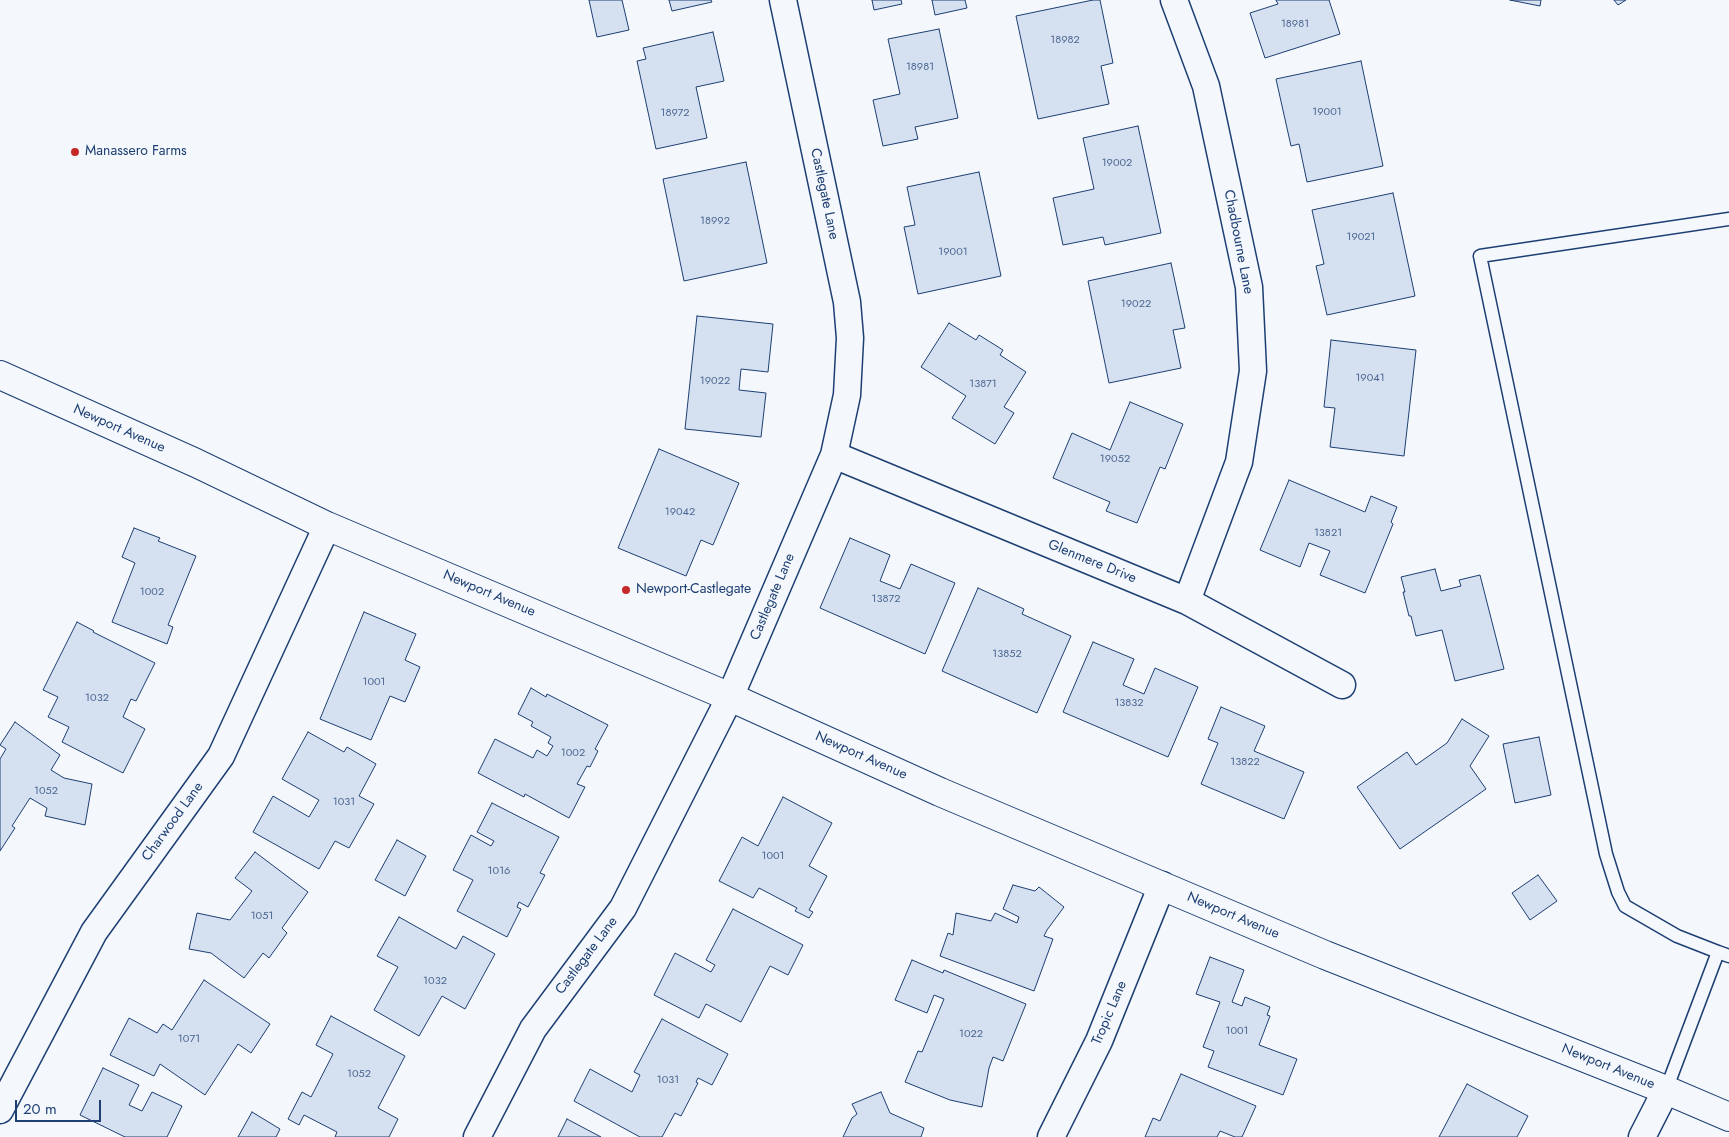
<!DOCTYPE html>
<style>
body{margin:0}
#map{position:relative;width:1729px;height:1137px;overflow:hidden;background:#f4f7fb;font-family:Jost,sans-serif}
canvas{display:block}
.scale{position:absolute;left:15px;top:1100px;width:86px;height:22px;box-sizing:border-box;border:2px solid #1d3f73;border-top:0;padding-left:6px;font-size:15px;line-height:18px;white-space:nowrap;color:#1d3f73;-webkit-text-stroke:4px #f4f7fb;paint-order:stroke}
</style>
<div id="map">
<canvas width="1729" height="1137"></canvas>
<div class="scale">20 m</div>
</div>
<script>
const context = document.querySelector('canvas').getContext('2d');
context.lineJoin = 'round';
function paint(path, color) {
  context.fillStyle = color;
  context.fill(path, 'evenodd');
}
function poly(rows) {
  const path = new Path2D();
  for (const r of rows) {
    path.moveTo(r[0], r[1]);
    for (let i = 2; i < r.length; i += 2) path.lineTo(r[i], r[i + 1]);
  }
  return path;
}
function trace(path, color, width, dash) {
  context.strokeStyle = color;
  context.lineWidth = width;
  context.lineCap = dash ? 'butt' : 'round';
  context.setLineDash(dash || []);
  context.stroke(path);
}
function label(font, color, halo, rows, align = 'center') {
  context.font = font + ' Jost,sans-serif';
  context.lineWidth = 4;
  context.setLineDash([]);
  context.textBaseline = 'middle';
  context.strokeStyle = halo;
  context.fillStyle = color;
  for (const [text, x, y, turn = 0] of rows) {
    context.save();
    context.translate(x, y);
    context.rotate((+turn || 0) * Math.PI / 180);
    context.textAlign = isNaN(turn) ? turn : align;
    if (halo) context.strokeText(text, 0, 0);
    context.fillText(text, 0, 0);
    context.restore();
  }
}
const building = poly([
 [589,0,622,0,629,30,597,37,589,0],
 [669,0,711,0,712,2,672,11,669,0],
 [872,0,901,0,902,4,874,10,872,0],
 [932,0,965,0,967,8,935,15,932,0],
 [1093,0,1100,0,1113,63,1101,66,1109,104,1038,119,1016,16,1093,0],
 [1276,0,1329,0,1340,34,1265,58,1250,13,1278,4,1276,0],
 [1510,0,1541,0,1540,6,1510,0],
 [1614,0,1626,0,1618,5,1614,0],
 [939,29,958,118,915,127,918,139,883,146,873,100,900,94,888,39,939,29],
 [713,32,724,81,696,87,707,138,656,149,637,61,646,59,643,48,713,32],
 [1361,61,1383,166,1307,182,1299,144,1291,146,1276,79,1361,61],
 [1138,126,1161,233,1105,245,1103,237,1063,245,1053,198,1094,189,1083,138,1138,126],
 [746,162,767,263,684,281,663,179,746,162],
 [979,172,1001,276,918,294,904,227,915,225,907,187,979,172],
 [1393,193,1415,296,1327,315,1316,266,1324,264,1312,210,1393,193],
 [1171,263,1185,328,1173,330,1181,368,1109,383,1088,281,1171,263],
 [697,316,773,324,768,372,741,369,739,390,766,393,761,437,685,429,697,316],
 [949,323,976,340,979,335,1003,350,1000,355,1026,372,1004,407,1014,413,995,444,952,418,966,396,921,367,949,323],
 [1331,340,1416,350,1404,456,1330,447,1335,408,1324,407,1331,340],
 [1130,402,1183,424,1165,469,1160,467,1137,523,1106,511,1110,502,1053,478,1072,433,1110,450,1130,402],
 [659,449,739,483,713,545,701,540,686,576,618,548,659,449],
 [1289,480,1365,512,1371,496,1397,507,1391,522,1393,524,1365,593,1320,575,1330,551,1309,543,1300,567,1260,550,1289,480],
 [134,528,160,538,158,541,196,556,168,625,173,627,167,644,112,622,135,563,122,557,134,528],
 [850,538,890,555,880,581,900,589,911,564,955,583,925,654,820,608,850,538],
 [1435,569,1441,591,1461,586,1459,580,1480,575,1504,669,1455,681,1442,630,1416,636,1411,616,1409,616,1403,592,1405,592,1401,577,1435,569],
 [978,588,1024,609,1022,614,1071,636,1037,713,942,671,978,588],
 [364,612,416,634,405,660,420,667,405,702,390,696,371,740,320,719,364,612],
 [77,622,94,631,93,632,155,663,136,701,131,699,123,717,145,729,123,773,62,742,69,727,48,717,58,697,43,690,77,622],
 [1093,642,1134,659,1123,685,1144,694,1155,668,1198,687,1168,757,1063,712,1093,642],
 [531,688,546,697,547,694,608,725,595,749,598,751,590,767,587,766,577,784,585,787,569,818,525,794,524,797,478,773,495,739,533,758,537,750,547,756,553,746,548,743,551,737,531,726,533,722,518,714,531,688],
 [1221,707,1265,726,1254,751,1304,772,1284,819,1201,784,1218,743,1208,739,1221,707],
 [1462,719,1489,736,1470,766,1486,789,1400,849,1357,787,1407,752,1416,765,1447,743,1462,719],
 [15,722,60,755,51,770,64,778,92,784,85,825,45,816,47,808,30,798,12,826,15,828,0,851,0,759,6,749,0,745,15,722],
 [308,732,344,752,347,747,376,764,359,796,374,804,349,848,335,841,319,869,253,832,273,796,309,817,319,800,282,779,308,732],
 [1539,737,1551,795,1515,803,1503,744,1539,737],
 [783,797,832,823,809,866,827,876,809,910,813,912,809,918,795,911,797,908,759,888,753,898,719,881,742,837,758,846,783,797],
 [492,803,559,837,540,873,545,875,528,907,519,902,517,907,521,909,507,937,457,911,473,880,453,870,471,835,491,846,494,841,477,832,492,803],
 [397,840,426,856,405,896,375,880,397,840],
 [255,852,308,892,282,928,287,933,269,958,263,953,244,978,211,953,189,949,197,913,230,920,252,891,235,878,255,852],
 [1538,875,1557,901,1530,920,1512,893,1538,875],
 [1013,885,1035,891,1039,887,1064,907,1047,930,1044,936,1053,939,1034,991,940,956,948,933,953,935,956,913,991,921,995,913,1017,923,1019,917,1003,909,1013,885],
 [733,909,803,945,788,975,770,966,741,1022,706,1004,699,1018,654,995,675,953,711,972,715,965,706,960,733,909],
 [399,917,456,949,463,936,495,954,465,1009,442,996,419,1036,374,1010,398,967,377,956,399,917],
 [1210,957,1244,970,1232,1002,1242,1006,1245,997,1270,1007,1267,1015,1270,1016,1259,1045,1297,1059,1283,1095,1208,1067,1214,1051,1203,1047,1220,1002,1196,994,1210,957],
 [912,960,943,973,944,970,1026,1004,1003,1061,993,1057,989,1068,982,1107,950,1100,905,1082,918,1051,922,1052,944,999,934,995,927,1013,895,1000,912,960],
 [204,980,270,1024,251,1053,238,1044,205,1095,160,1064,154,1076,110,1055,129,1018,157,1033,163,1024,172,1030,204,980],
 [331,1016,405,1056,378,1108,398,1119,389,1137,335,1137,337,1132,304,1115,299,1125,288,1119,302,1092,311,1097,333,1054,316,1045,331,1016],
 [662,1019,728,1054,712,1085,698,1078,696,1082,698,1083,681,1116,675,1113,662,1137,640,1137,574,1101,590,1069,632,1092,640,1075,634,1072,662,1019],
 [103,1068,139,1085,129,1105,142,1111,152,1092,182,1106,167,1137,125,1137,80,1115,103,1068],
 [1181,1074,1256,1106,1242,1137,1235,1137,1220,1131,1217,1137,1145,1137,1153,1118,1160,1121,1181,1074],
 [1467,1084,1528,1116,1517,1137,1439,1137,1467,1084],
 [881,1092,890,1113,924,1128,921,1137,843,1137,852,1118,857,1114,852,1104,881,1092],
 [252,1112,280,1129,276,1137,238,1137,252,1112],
 [567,1119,601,1137,558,1137,567,1119]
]);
paint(building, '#d5e0f0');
trace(building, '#1d3f73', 1);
const service = poly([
 [1718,952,1677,936,1625,906,1618,892,1606,854,1480,256,1729,219],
 [1666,1090,1718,952,1729,956]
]);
const minor = poly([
 [1174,0,1206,86,1249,287,1253,371,1239,462,1187,601],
 [834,455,1187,601,1342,685],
 [0,1110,94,932,221,756,327,526],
 [477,1137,533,1029,623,908,730,697,834,455,847,395,850,338,847,302,783,0],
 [1051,1137,1099,1041,1162,885],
 [1642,1137,1666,1090]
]);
const primary = poly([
 [0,375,196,463,327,526,730,697,940,792,1325,955,1666,1090,1729,1117]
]);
trace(service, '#1d3f73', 15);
trace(minor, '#1d3f73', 29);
trace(primary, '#1d3f73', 30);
trace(service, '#f4f7fb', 12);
trace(minor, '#f4f7fb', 26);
trace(primary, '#f4f7fb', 28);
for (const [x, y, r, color] of [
 [75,152,5,"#c62828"],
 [626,590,5,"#c62828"]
]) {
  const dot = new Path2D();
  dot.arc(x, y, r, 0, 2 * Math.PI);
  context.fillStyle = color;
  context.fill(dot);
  trace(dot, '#f4f7fb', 2);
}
label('11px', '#4b6792', null, [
 ["18981",1295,24],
 ["18982",1065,40],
 ["18981",920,67],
 ["19001",1327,112],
 ["18972",675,113],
 ["19002",1117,163],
 ["18992",715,221],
 ["19021",1361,237],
 ["19001",953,252],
 ["19022",1136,304],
 ["19041",1370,378],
 ["19022",715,381],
 ["13871",983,384],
 ["19052",1115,459],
 ["19042",680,512],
 ["13821",1328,533],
 ["1002",152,592],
 ["13872",886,599],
 ["13852",1007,654],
 ["1001",374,682],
 ["1032",97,698],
 ["13832",1129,703],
 ["1002",573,753],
 ["13822",1245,762],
 ["1052",46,791],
 ["1031",344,802],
 ["1001",773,856],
 ["1016",499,871],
 ["1051",262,916],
 ["1032",435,981],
 ["1001",1237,1031],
 ["1022",971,1034],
 ["1071",189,1039],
 ["1052",359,1074],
 ["1031",668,1080]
]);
label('14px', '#1d3f73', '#f4f7fb', [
 ["Manassero Farms",85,152],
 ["Newport-Castlegate",636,590]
], 'left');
label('14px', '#1d3f73', '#f4f7fb', [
 ["Castlegate Lane",824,194,78],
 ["Chadbourne Lane",1238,242,79],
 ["Newport Avenue",119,429,24],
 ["Glenmere Drive",1092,562,22],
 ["Newport Avenue",489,594,23],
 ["Castlegate Lane",773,597,-67],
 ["Newport Avenue",861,756,24],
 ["Charwood Lane",173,822,-54],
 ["Newport Avenue",1233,916,23],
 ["Castlegate Lane",587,956,-53],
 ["Tropic Lane",1110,1013,-67],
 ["Newport Avenue",1608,1067,22]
]);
</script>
